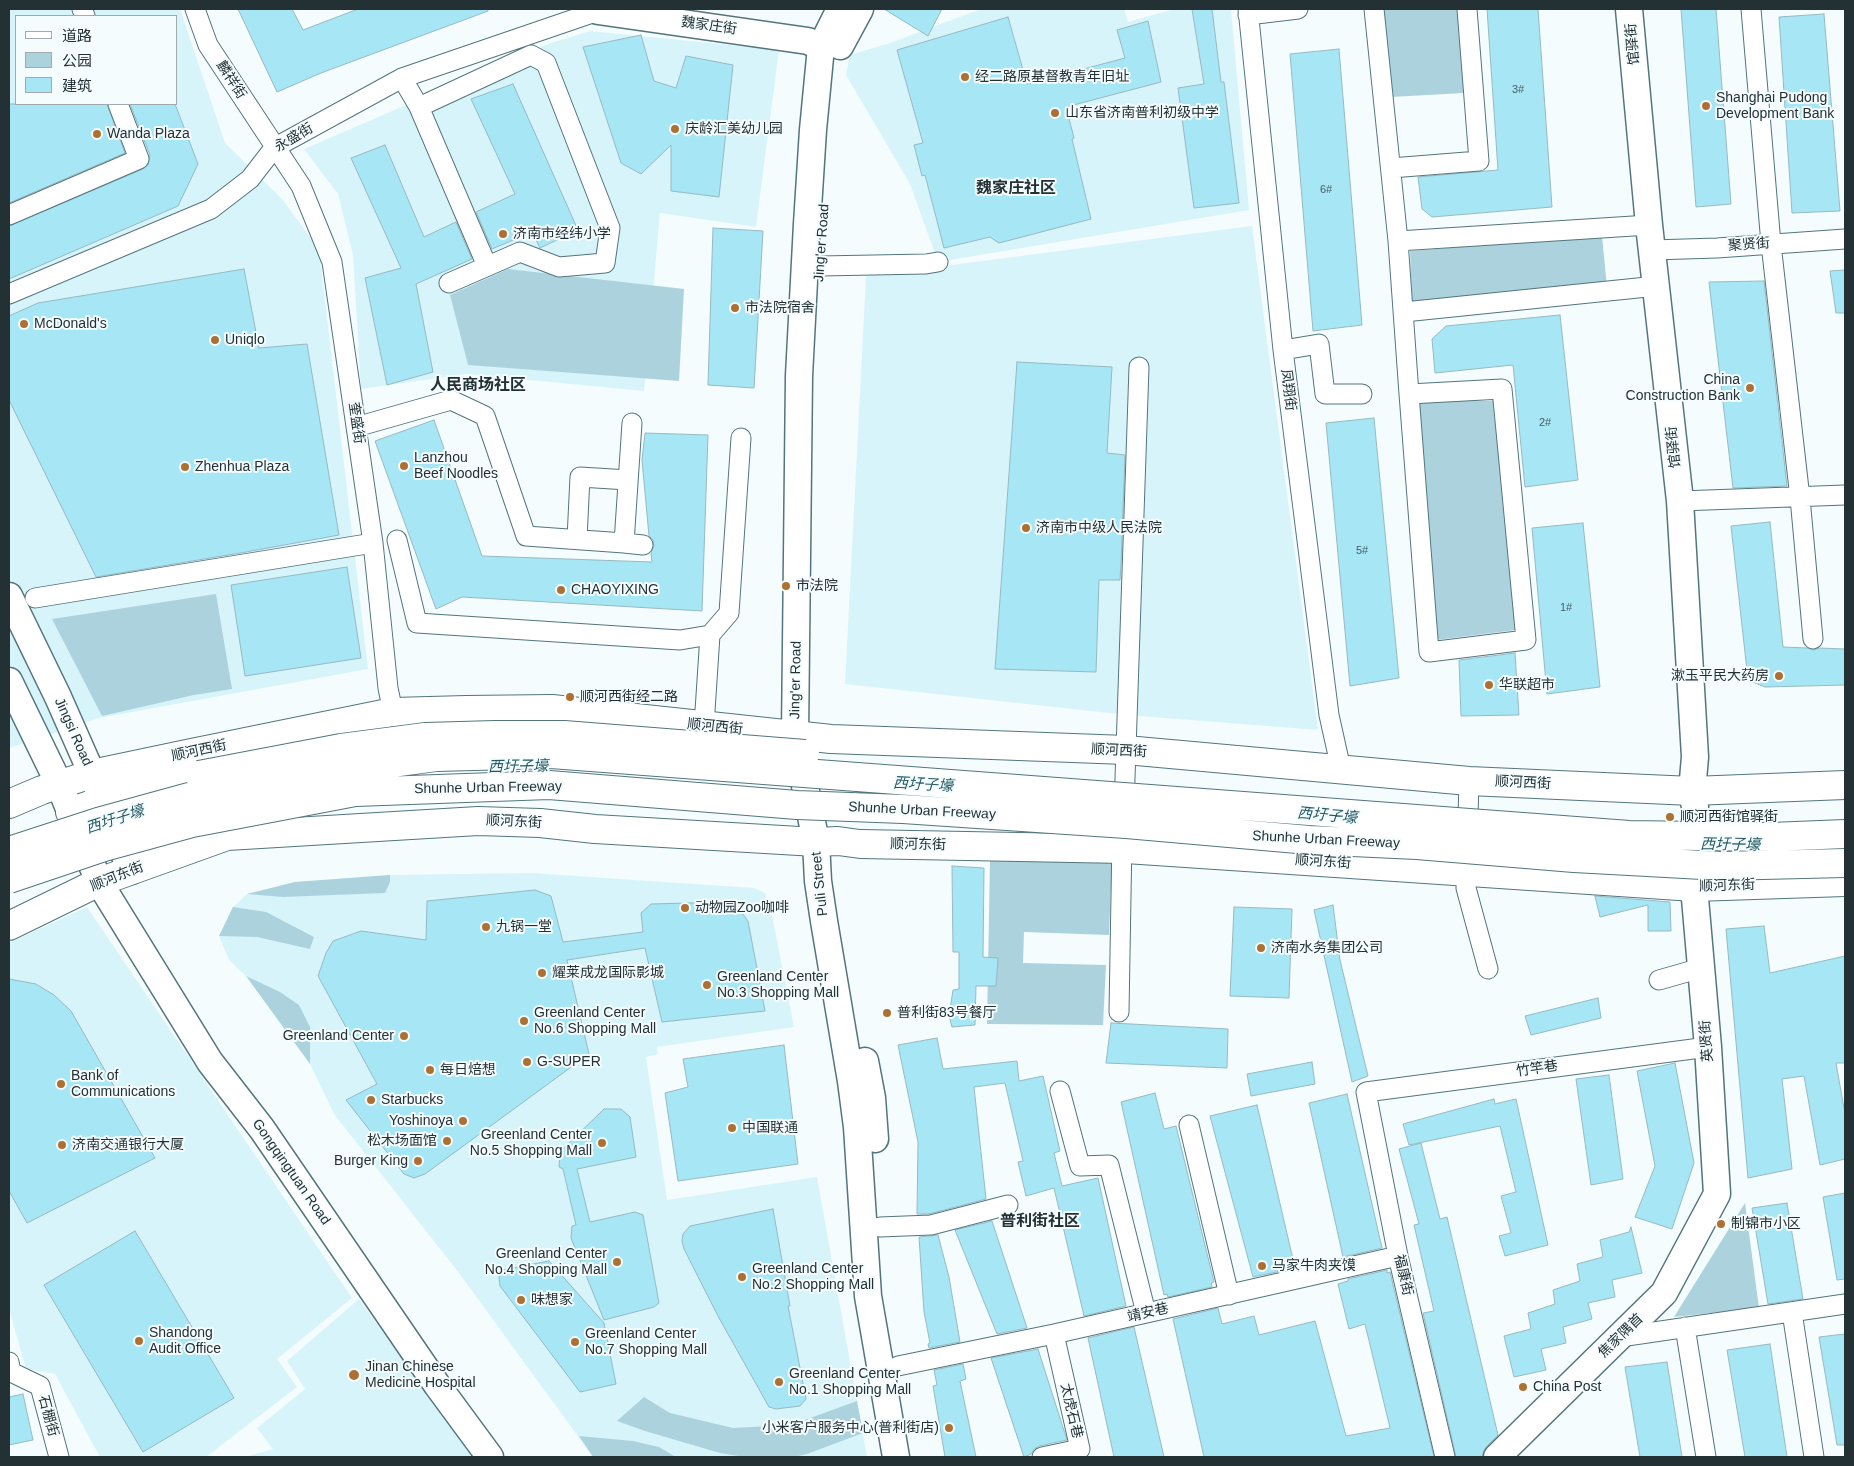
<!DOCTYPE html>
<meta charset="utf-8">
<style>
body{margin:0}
#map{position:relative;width:1854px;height:1466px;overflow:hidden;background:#f5fcfe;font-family:Arial,"Noto Sans SC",sans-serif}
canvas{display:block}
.frame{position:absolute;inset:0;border:10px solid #233135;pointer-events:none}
.legend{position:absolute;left:15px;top:15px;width:162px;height:90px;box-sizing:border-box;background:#f5fcfe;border:1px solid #a1abae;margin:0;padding:6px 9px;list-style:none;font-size:15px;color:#233135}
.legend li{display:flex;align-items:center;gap:10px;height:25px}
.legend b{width:25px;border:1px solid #a1abae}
</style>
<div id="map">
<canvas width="1854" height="1466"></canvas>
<div class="frame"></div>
<ul class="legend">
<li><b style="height:6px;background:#fff"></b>道路</li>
<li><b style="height:14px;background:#acd3dd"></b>公园</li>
<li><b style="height:14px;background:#a6e6f5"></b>建筑</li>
</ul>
</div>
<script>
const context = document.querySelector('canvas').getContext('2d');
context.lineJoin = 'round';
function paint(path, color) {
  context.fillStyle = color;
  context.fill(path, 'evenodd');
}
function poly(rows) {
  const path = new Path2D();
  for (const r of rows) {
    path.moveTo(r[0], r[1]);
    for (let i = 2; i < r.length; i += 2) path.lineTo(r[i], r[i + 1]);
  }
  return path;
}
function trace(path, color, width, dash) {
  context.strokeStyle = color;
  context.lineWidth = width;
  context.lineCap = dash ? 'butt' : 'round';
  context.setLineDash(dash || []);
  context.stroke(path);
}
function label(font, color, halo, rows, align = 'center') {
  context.font = font + ' Arial,"Noto Sans SC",sans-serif';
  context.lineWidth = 4;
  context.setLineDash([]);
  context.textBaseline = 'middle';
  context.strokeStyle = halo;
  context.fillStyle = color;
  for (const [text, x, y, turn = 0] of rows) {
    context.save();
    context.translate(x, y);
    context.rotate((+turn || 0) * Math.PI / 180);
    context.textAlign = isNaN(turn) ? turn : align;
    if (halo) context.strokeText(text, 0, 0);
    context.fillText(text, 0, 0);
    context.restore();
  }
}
paint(poly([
 [9,9,180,9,225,143,282,199,319,249,368,669,99,718,9,748],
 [16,16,176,16,176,104,16,104],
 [981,9,1124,9,1128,22,1174,9,1231,9,1249,210,938,262,910,184,846,75,850,55,887,44],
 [590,31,779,50,756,227,660,213,644,391,467,374,361,389,353,255,338,194,304,149,548,44],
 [1252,226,1318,730,1127,715,845,684,866,276],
 [531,873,754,888,765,893,771,910,794,1027,657,1047,658,1054,646,1057,667,1200,817,1177,867,1457,593,1457,459,1273,334,1114,310,1064,246,976,229,960,219,936,233,907,247,894,295,882,390,875],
 [87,907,352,1298,277,1359,297,1387,206,1457,100,1457,55,1374,26,1369,9,1309,9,943],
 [359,1299,472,1457,245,1457,273,1449,257,1428,305,1389,287,1361]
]), '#d8f4fb');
paint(poly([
 [1382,9,1458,9,1464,93,1391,97],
 [1602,236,1607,287,1412,301,1410,251],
 [508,269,684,289,679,381,468,365,450,295],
 [1418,401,1493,401,1516,630,1436,640],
 [216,594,232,689,194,695,102,716,52,619],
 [990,860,1112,863,1109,935,1024,932,1023,963,1106,965,1103,1025,987,1024],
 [390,875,390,882,385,893,283,897,247,894,295,882],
 [233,907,266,912,314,937,310,949,257,937,219,936],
 [246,976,280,992,299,1005,310,1027,310,1064],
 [1745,1203,1759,1308,1674,1317],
 [644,1397,670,1413,733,1428,791,1425,857,1401,863,1433,807,1454,794,1457,744,1457,720,1453,645,1431,617,1421],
 [579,1436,633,1441,659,1447,676,1457,593,1457]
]), '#acd3dd');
trace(poly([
 [1298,825,1319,827]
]), '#5d8d99', 5.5);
const building = poly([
 [238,9,292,9,303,30,358,9,488,9,488,11,321,73,277,92,238,9],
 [884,9,942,9,928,36,884,9],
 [1192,9,1212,9,1221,82,1224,82,1239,203,1194,208,1178,88,1204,84,1192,9],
 [1487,9,1538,9,1552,207,1432,217,1422,209,1418,177,1498,170,1487,9],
 [1681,9,1716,9,1731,204,1696,207,1681,9],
 [1824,14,1840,211,1792,213,1779,17,1824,14],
 [1008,17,1027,84,1125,58,1117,30,1148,21,1161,82,1066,107,1074,138,1072,139,1091,219,999,243,990,237,944,248,925,175,922,176,914,145,923,143,897,50,1008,17],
 [641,35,654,81,676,88,686,56,733,65,719,197,671,191,671,145,641,174,621,163,583,47,641,35],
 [1339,49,1362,325,1313,331,1290,54,1339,49],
 [513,84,578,230,540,248,532,232,492,249,476,212,515,194,471,99,513,84],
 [9,104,107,104,125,153,9,203,9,104],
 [130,104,175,104,198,164,178,206,9,279,9,226,143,169,148,165,150,155,130,104],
 [385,145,424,237,456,222,472,259,416,284,433,372,387,385,365,278,401,268,351,158,385,145],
 [713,228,763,231,754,388,708,385,713,228],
 [244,269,259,348,307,344,339,535,246,552,96,577,9,400,9,316,38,303,244,269],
 [1845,270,1845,313,1836,313,1830,271,1845,270],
 [1764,281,1787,486,1733,488,1709,282,1764,281],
 [1560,315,1578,480,1525,487,1513,365,1435,373,1432,339,1446,326,1560,315],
 [1017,362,1112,367,1107,453,1125,455,1121,564,1120,580,1099,580,1096,672,995,669,1017,362],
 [1374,418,1399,678,1350,686,1326,423,1374,418],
 [434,420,482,556,652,562,651,553,654,546,653,540,649,536,642,460,645,433,708,435,702,611,462,597,436,609,375,441,434,420],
 [1770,522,1783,647,1807,648,1814,650,1819,648,1845,649,1845,685,1765,687,1748,680,1731,526,1770,522],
 [1583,523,1600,687,1547,694,1532,528,1583,523],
 [347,567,361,658,245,676,231,585,347,567],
 [1515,653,1519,715,1461,716,1459,660,1515,653],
 [952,866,984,868,983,957,998,958,996,986,976,986,975,1025,952,1027,949,1016,953,990,959,989,959,952,953,952,952,866],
 [535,890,551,896,563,942,643,932,641,913,651,904,724,902,739,909,748,921,765,1011,662,1022,645,948,567,960,589,1054,425,1174,414,1178,404,1174,346,1100,377,1084,318,976,326,953,333,941,361,931,426,940,427,901,535,890],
 [1595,896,1670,902,1671,931,1648,931,1648,905,1600,917,1595,896],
 [1333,905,1340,960,1368,1076,1352,1082,1314,910,1333,905],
 [1234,907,1292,909,1289,998,1230,996,1234,907],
 [1764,926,1770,973,1845,956,1845,1063,1836,1063,1845,1114,1845,1159,1820,1165,1804,1076,1782,1079,1792,1169,1748,1178,1726,929,1764,926],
 [9,979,36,984,54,995,71,1011,155,1158,27,1223,9,1191,9,979],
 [1598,998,1601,1018,1531,1035,1525,1016,1598,998],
 [1111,1023,1228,1029,1227,1068,1106,1063,1111,1023],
 [937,1038,943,1069,1017,1061,1019,1081,1043,1076,1060,1151,1054,1153,1062,1186,1098,1178,1126,1306,1084,1316,1054,1188,1026,1196,1018,1162,1023,1161,1005,1083,974,1087,986,1199,929,1214,917,1214,918,1142,898,1045,937,1038],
 [784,1045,798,1164,678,1181,665,1093,688,1087,683,1059,784,1045],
 [1312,1062,1315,1084,1251,1096,1247,1074,1312,1062],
 [1675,1063,1694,1163,1672,1229,1635,1217,1655,1166,1637,1071,1675,1063],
 [1609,1075,1623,1179,1591,1185,1576,1079,1609,1075],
 [1155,1093,1164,1129,1176,1126,1214,1282,1211,1283,1212,1287,1168,1297,1167,1294,1164,1295,1121,1102,1155,1093],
 [1347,1094,1382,1248,1343,1257,1309,1103,1347,1094],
 [1494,1099,1495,1104,1516,1099,1548,1245,1505,1256,1499,1236,1511,1233,1501,1196,1516,1192,1500,1126,1409,1145,1403,1124,1494,1099],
 [1257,1105,1295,1268,1253,1277,1210,1116,1257,1105],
 [604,1109,621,1109,630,1117,636,1157,577,1169,590,1222,635,1212,643,1215,659,1303,654,1307,604,1320,571,1238,572,1226,576,1225,563,1169,559,1167,560,1152,604,1109],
 [1421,1143,1440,1219,1447,1217,1498,1435,1486,1447,1483,1453,1482,1457,1456,1457,1423,1313,1434,1311,1414,1225,1419,1224,1399,1149,1421,1143],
 [1845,1193,1845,1279,1837,1280,1823,1197,1845,1193],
 [1787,1203,1803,1299,1768,1304,1752,1208,1787,1203],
 [773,1209,790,1306,788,1306,806,1399,800,1406,776,1409,769,1407,719,1318,684,1249,682,1241,683,1234,690,1226,773,1209],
 [992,1221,1027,1328,997,1334,955,1230,992,1221],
 [1631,1227,1642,1273,1612,1280,1615,1297,1588,1303,1592,1319,1563,1327,1566,1343,1541,1349,1546,1370,1514,1377,1504,1336,1531,1329,1528,1313,1555,1304,1553,1290,1580,1281,1577,1264,1603,1257,1600,1240,1629,1232,1631,1227],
 [135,1231,234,1398,143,1452,44,1285,135,1231],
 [938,1235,949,1277,960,1342,929,1348,928,1344,930,1343,924,1312,919,1237,938,1235],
 [549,1261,604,1323,616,1384,580,1392,500,1286,499,1277,502,1270,549,1261],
 [1387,1270,1387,1273,1390,1272,1434,1457,1204,1457,1173,1319,1218,1308,1222,1324,1254,1316,1259,1335,1315,1321,1346,1436,1390,1428,1365,1324,1349,1329,1338,1284,1348,1281,1348,1279,1387,1270],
 [1134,1327,1164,1457,1114,1457,1088,1338,1134,1327],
 [1845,1334,1845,1445,1837,1445,1819,1337,1845,1334],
 [1770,1344,1787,1457,1745,1457,1727,1350,1770,1344],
 [1038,1349,1067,1440,1039,1446,1034,1449,1031,1454,1024,1457,991,1358,1038,1349],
 [1667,1362,1682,1457,1640,1457,1625,1367,1667,1362],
 [963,1364,966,1379,960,1381,976,1457,945,1457,933,1386,937,1385,934,1370,963,1364],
 [23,1394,33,1440,9,1445,9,1397,23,1394]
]);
paint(building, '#a6e6f5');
trace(building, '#96bac3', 1);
const street = poly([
 [82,9,85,16],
 [195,9,208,45,301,186,332,262,373,543,388,688,393,712],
 [1248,9,1283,350,1329,715,1341,769],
 [1374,9,1398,241,1409,394,1429,652,1526,640,1502,389,1409,394],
 [1751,9,1771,244,1800,498,1813,639],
 [1248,15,1298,9],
 [402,78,419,107,487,266],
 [419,107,531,55,546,63,610,228,605,263,559,267,520,252,449,283],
 [1391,168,1479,161,1467,9],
 [9,215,139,159,118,104],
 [1398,241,1649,225],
 [1652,250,1717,248,1845,239],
 [820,266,926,264,938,262],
 [9,294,211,209,250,179,274,148,402,78,598,11],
 [1404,312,1657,286],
 [1283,350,1319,344,1325,394,1362,394],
 [356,427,451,400,485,416,526,536,624,543,632,423],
 [1680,501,1845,495],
 [577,539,580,477,628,480],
 [397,540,417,623,680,640,710,635,729,613,741,438],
 [624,543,643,545],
 [35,598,373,543],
 [704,726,710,635],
 [1469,781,1466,888,1488,969],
 [1124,808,1139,367],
 [1659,980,1701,968],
 [1119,1012,1122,838],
 [1060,1091,1080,1166,1109,1165,1146,1313],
 [1189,1125,1229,1295],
 [880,1227,931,1225,1008,1205],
 [1792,1312,1814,1457],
 [1685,1327,1706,1457],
 [1620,1337,1845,1304],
 [9,1362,11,1372,40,1386,59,1457],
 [898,1366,1054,1334,1398,1256],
 [1042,1457,1080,1449,1054,1334],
 [1445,1457,1398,1256,1366,1092,1708,1047]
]);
const secondary = poly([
 [597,9,598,11,808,41,821,47],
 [840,9,821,47,813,130,807,224,799,376,795,735,816,842,818,881,824,921,851,1081,857,1127,868,1296,896,1457],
 [840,46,860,9],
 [9,596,58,697,92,774,131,871],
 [9,681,59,784,99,882,210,1062,262,1129,437,1385,490,1457],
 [865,1061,872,1098,875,1139],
 [1497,1457,1664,1293,1717,1194,1708,1047,1694,887,1695,807,1692,791,1695,757,1680,501,1649,225,1629,9]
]);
const primary = poly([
 [9,804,42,790,92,774,187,754,393,712,466,710,552,709,831,739,1126,750,1469,781,1692,791,1845,785],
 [70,812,115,796,127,795,221,768],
 [9,926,99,882,227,836,478,821,540,823,595,829,816,842,838,841,860,844,1126,849,1694,887,1845,882]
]);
trace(street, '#53757d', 21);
trace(secondary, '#53757d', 29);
trace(primary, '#53757d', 30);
trace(street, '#fff', 19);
trace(secondary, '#fff', 26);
trace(primary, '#fff', 28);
const highwayBridge = poly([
 [199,775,341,748,425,737,495,735,564,735,805,754],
 [9,851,98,822,189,797,276,781,354,768,436,757,551,754,1629,835,1771,837,1845,834],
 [9,879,104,847,192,823,355,792,549,785,797,805,903,809,1126,824,1309,840,1417,845,1574,858,1721,866,1845,863]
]);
trace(highwayBridge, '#53757d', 30, []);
trace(highwayBridge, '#fff', 28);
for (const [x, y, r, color] of [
 [965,77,5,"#ac7132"],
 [1706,106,5,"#ac7132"],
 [1055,113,5,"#ac7132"],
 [675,129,5,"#ac7132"],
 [97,134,5,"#ac7132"],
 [503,234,5,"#ac7132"],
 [735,308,5,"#ac7132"],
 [24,324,5,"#ac7132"],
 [215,340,5,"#ac7132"],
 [1750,388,5,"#ac7132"],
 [404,466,5,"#ac7132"],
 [185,467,5,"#ac7132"],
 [1026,528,5,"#ac7132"],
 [786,586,5,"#ac7132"],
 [561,590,5,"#ac7132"],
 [1779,676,5,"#ac7132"],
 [1489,685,5,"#ac7132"],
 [570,697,5,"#ac7132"],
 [1670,817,5,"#ac7132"],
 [685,908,5,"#ac7132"],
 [486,927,5,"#ac7132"],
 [1261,948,5,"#ac7132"],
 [542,973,5,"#ac7132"],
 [707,985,5,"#ac7132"],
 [887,1013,5,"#ac7132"],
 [524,1021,5,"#ac7132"],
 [404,1036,5,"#ac7132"],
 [527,1062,5,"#ac7132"],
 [430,1070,5,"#ac7132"],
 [61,1084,5,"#ac7132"],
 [371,1100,5,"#ac7132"],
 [463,1121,5,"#ac7132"],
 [732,1128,5,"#ac7132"],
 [447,1141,5,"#ac7132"],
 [602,1143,5,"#ac7132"],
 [62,1145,5,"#ac7132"],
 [418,1161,5,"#ac7132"],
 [1721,1224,5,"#ac7132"],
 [617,1262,5,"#ac7132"],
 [1262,1266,5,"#ac7132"],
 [742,1277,5,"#ac7132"],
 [521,1300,5,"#ac7132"],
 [139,1341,5,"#ac7132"],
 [575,1342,5,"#ac7132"],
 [354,1375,6,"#ac7132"],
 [779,1382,5,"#ac7132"],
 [1523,1387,5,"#ac7132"],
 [949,1428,5,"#ac7132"]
]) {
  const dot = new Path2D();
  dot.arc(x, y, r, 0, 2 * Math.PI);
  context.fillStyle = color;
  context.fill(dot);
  trace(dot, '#f5fcfe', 2);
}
label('11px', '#445e65', null, [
 ["3#",1518,90],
 ["6#",1326,190],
 ["2#",1545,423],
 ["5#",1362,551],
 ["1#",1566,608]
]);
label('14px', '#233135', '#f5fcfe', [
 ["魏家庄街",709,26,8],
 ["馆驿街",1633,44,-95],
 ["麟祥街",231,80,57],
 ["永盛街",294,138,-31],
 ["Jing'er Road",822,243,-86],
 ["聚贤街",1749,245,-4],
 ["凤翔街",1288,390,83],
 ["奎盛街",356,423,82],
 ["馆驿街",1674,447,-96],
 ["Jing'er Road",796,680,-89],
 ["顺河西街",715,727,6],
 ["Jingsi Road",73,732,66],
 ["顺河西街",199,751,-12],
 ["顺河西街",1119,751,3],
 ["顺河西街",1523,783,3],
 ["Shunhe Urban Freeway",488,788,-1],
 ["Shunhe Urban Freeway",922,811,3],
 ["顺河东街",514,822,3],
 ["Shunhe Urban Freeway",1326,840,3],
 ["顺河东街",918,845,1],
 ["顺河东街",1323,862,4],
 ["顺河东街",117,877,-22],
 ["Puli Street",820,884,-96],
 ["顺河东街",1727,886,-2],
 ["英贤街",1707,1041,-94],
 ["竹竿巷",1537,1069,-8],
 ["Gongqingtuan Road",291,1172,55],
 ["福康街",1403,1275,77],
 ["靖安巷",1148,1313,-13],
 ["焦家隅首",1621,1336,-44],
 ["太虎石巷",1071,1411,77],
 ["石棚街",48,1416,75]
]);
label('14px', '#233135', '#f5fcfe', [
 ["经二路原基督教青年旧址",975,77],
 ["Shanghai Pudong",1716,98],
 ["Development Bank",1716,114],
 ["山东省济南普利初级中学",1065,113],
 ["庆龄汇美幼儿园",685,129],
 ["Wanda Plaza",107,134],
 ["济南市经纬小学",513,234],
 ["市法院宿舍",745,308],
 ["McDonald's",34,324],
 ["Uniqlo",225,340],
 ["China",1740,380,"right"],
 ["Construction Bank",1740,396,"right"],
 ["Lanzhou",414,458],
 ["Beef Noodles",414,474],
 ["Zhenhua Plaza",195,467],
 ["济南市中级人民法院",1036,528],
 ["市法院",796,586],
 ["CHAOYIXING",571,590],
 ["漱玉平民大药房",1769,676,"right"],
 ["华联超市",1499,685],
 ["顺河西街经二路",580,697],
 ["顺河西街馆驿街",1680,817],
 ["动物园Zoo咖啡",695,908],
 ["九锅一堂",496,927],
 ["济南水务集团公司",1271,948],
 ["耀莱成龙国际影城",552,973],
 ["Greenland Center",717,977],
 ["No.3 Shopping Mall",717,993],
 ["Greenland Center",534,1013],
 ["No.6 Shopping Mall",534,1029],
 ["普利街83号餐厅",897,1013],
 ["Greenland Center",394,1036,"right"],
 ["G-SUPER",537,1062],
 ["每日焙想",440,1070],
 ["Bank of",71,1076],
 ["Communications",71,1092],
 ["Starbucks",381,1100],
 ["Yoshinoya",453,1121,"right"],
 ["中国联通",742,1128],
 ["Greenland Center",592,1135,"right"],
 ["No.5 Shopping Mall",592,1151,"right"],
 ["松木场面馆",437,1141,"right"],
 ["济南交通银行大厦",72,1145],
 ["Burger King",408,1161,"right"],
 ["制锦市小区",1731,1224],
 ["Greenland Center",607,1254,"right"],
 ["No.4 Shopping Mall",607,1270,"right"],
 ["马家牛肉夹馍",1272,1266],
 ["Greenland Center",752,1269],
 ["No.2 Shopping Mall",752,1285],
 ["味想家",531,1300],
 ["Shandong",149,1333],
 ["Audit Office",149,1349],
 ["Greenland Center",585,1334],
 ["No.7 Shopping Mall",585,1350],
 ["Jinan Chinese",365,1367],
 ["Medicine Hospital",365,1383],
 ["Greenland Center",789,1374],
 ["No.1 Shopping Mall",789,1390],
 ["China Post",1533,1387],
 ["小米客户服务中心(普利街店)",939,1428,"right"]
], 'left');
label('italic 15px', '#245964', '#f5fcfe', [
 ["西圩子壕",518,767,-1],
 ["西圩子壕",923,785,3],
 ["西圩子壕",1327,816,5],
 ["西圩子壕",115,820,-18],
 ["西圩子壕",1730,845,1]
]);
label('bold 16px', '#233135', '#f5fcfe', [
 ["魏家庄社区",1016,189],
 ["人民商场社区",478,386],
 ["普利街社区",1040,1222]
]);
</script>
